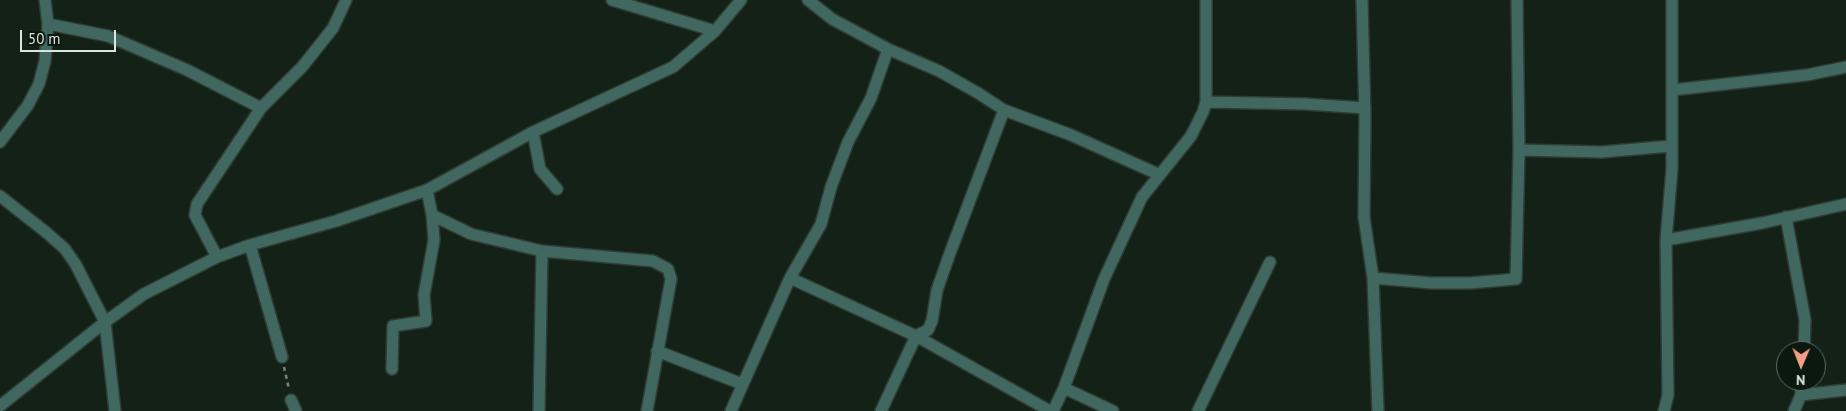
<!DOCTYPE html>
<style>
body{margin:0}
#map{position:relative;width:1846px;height:411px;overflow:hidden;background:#132117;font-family:"PT Sans",sans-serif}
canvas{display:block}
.north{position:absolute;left:1776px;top:341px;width:50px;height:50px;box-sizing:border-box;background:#0a180f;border:1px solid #5e6a62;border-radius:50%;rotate:181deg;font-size:14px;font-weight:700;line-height:20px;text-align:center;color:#dce5de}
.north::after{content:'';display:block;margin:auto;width:18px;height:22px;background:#f49e89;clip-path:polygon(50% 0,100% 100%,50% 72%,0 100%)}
.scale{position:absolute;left:20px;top:30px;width:96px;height:22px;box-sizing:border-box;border:2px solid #dce5de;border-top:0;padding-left:6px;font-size:15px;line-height:18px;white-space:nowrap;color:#dce5de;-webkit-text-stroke:4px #0a180f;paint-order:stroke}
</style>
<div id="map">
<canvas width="1846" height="411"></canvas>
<div class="north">N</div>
<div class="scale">50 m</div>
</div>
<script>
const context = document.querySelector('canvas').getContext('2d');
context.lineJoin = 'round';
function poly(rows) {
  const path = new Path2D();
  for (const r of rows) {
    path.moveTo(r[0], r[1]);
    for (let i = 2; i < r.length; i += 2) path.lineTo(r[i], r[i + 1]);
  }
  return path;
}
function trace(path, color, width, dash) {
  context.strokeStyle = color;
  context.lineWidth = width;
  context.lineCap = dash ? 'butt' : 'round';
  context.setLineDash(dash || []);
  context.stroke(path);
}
const minor = poly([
 [612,0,715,31],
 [808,0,832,19,888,49,939,71,978,93,1004,110,950,253,937,290,932,321,928,330,916,336,881,411],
 [1362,0,1365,117,1364,217,1373,278,1378,411],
 [48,24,108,36,187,70,261,108],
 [1672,90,1807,75,1846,67],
 [1206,102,1305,104,1365,108],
 [1004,110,1071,135,1160,175],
 [533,132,540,169,557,189],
 [0,142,28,105,39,84,45,61,48,24,45,0],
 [1519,150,1602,152,1671,146],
 [0,196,47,233,65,249,76,265,105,322,115,411],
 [432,215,471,234,542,251,653,261,668,269,671,279,647,411],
 [1786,217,1805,320,1804,351],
 [1666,240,1762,223,1846,204],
 [250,245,282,357],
 [217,257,195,215,197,204,261,108,302,67,333,28,346,0],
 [790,278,916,336,1050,411],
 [1373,278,1432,283,1470,283,1516,279,1519,150,1517,0],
 [657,351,742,384],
 [392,369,393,326,426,321,424,295,434,240,432,215,427,190],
 [1801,381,1801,395,1846,390],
 [1064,388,1113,411],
 [291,400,296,411],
 [0,406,105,322,144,294,217,257,250,245,336,221,427,190,533,132,673,67,715,31,741,0],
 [539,411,542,251],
 [731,411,790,278,821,224,831,187,848,142,871,98,888,49],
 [1053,411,1064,388,1104,279,1142,197,1191,136,1203,112,1206,102,1206,0],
 [1198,411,1270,262],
 [1664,411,1668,395,1666,240,1672,169,1672,0],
 [1794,411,1801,395]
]);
trace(minor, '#2f3c33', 14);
trace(poly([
 [284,367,289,389]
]), '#78847b', 2.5, [4, 4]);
trace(minor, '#406860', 11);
</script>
